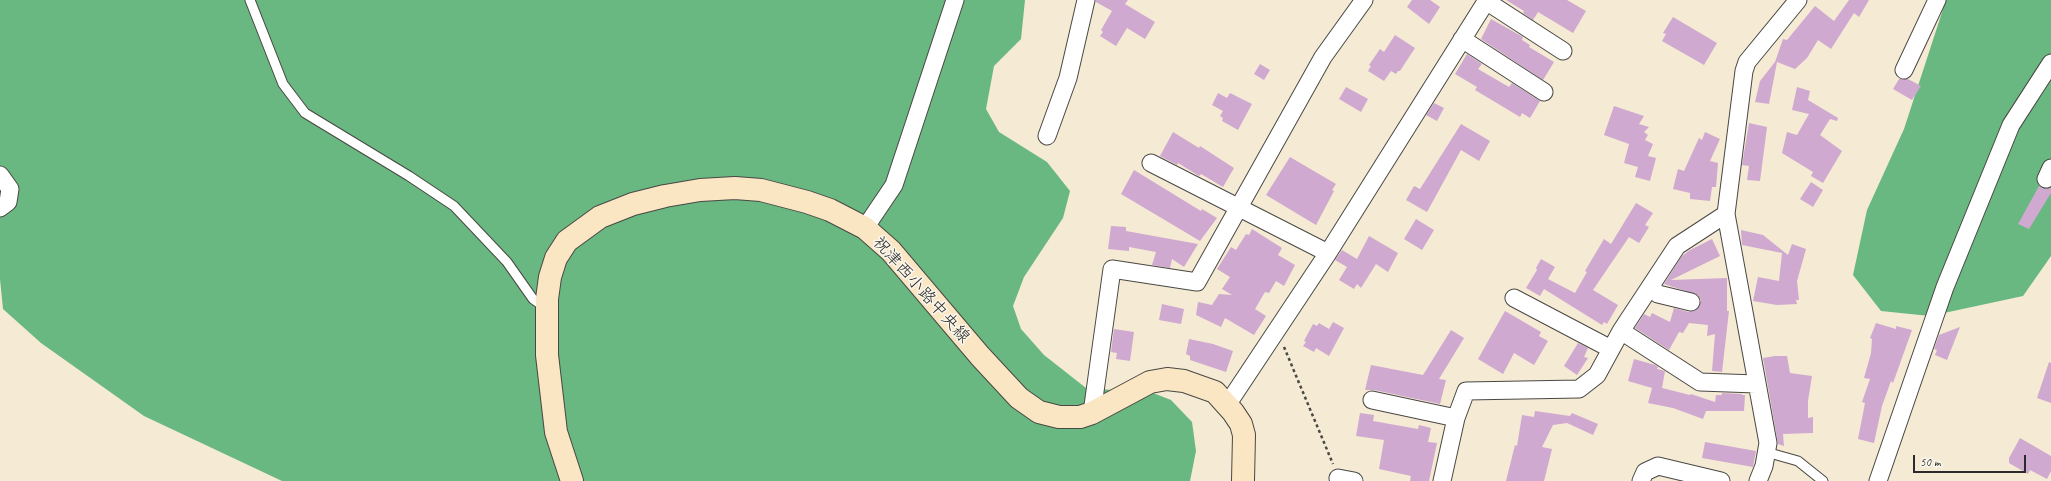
<!DOCTYPE html>
<meta charset="utf-8">
<style>
body{margin:0}
#map{position:relative;width:2051px;height:481px;overflow:hidden;background:#f5ead4;font-family:Caveat,sans-serif}
canvas{display:block}
.scale{position:absolute;left:1913px;top:455px;width:113px;height:18px;box-sizing:border-box;border:2px solid #2b2b2b;border-top:0;padding-left:5px;font-size:12px;line-height:14px;white-space:nowrap;color:#2b2b2b;-webkit-text-stroke:3px #fbf7ec;paint-order:stroke}
</style>
<div id="map">
<canvas width="2051" height="481"></canvas>
<div class="scale">50 m</div>
</div>
<script>
const context = document.querySelector('canvas').getContext('2d');
context.lineJoin = 'round';
function paint(path, color) {
  context.fillStyle = color;
  context.fill(path, 'evenodd');
}
function poly(rows) {
  const path = new Path2D();
  for (const r of rows) {
    path.moveTo(r[0], r[1]);
    for (let i = 2; i < r.length; i += 2) path.lineTo(r[i], r[i + 1]);
  }
  return path;
}
function trace(path, color, width, dash) {
  context.strokeStyle = color;
  context.lineWidth = width;
  context.lineCap = dash ? 'butt' : 'round';
  context.setLineDash(dash || []);
  context.stroke(path);
}
function label(font, color, halo, rows, align = 'center') {
  context.font = font + ' Caveat,"Klee One",sans-serif';
  context.lineWidth = 3;
  context.setLineDash([]);
  context.textBaseline = 'middle';
  context.strokeStyle = halo;
  context.fillStyle = color;
  for (const [text, x, y, turn = 0] of rows) {
    context.save();
    context.translate(x, y);
    context.rotate((+turn || 0) * Math.PI / 180);
    context.textAlign = isNaN(turn) ? turn : align;
    if (halo) context.strokeText(text, 0, 0);
    context.fillText(text, 0, 0);
    context.restore();
  }
}
paint(poly([
 [0,0,1025,0,1021,39,994,66,986,109,999,132,1047,162,1070,191,1063,218,1024,277,1013,306,1021,329,1044,355,1086,388,1113,390,1143,389,1171,400,1192,422,1196,451,1190,481,282,481,144,416,41,343,3,309,0,279],
 [1946,0,2051,0,2051,256,2023,296,1930,316,1881,311,1853,275,1867,210,1904,129]
]), '#69b781');
paint(poly([
 [1096,0,1128,0,1125,4,1155,22,1145,39,1127,28,1116,46,1100,36,1103,32,1101,30,1112,11,1096,2],
 [1412,0,1430,0,1440,7,1429,24,1407,7],
 [1506,0,1567,0,1586,11,1573,33,1538,12,1533,20,1523,13,1524,11],
 [1849,0,1869,0,1859,17,1854,13,1831,49,1818,40,1807,58,1795,69,1777,62,1769,104,1755,102,1760,81,1775,62,1783,39,1787,40,1815,6,1834,21],
 [1673,17,1717,43,1704,65,1662,41,1666,34,1663,33],
 [1491,19,1523,37,1522,40,1530,45,1529,47,1554,62,1543,80,1481,39],
 [1395,35,1415,48,1400,71,1398,71,1396,74,1391,71,1384,81,1368,71,1371,66,1369,65,1380,49,1384,52],
 [1467,54,1482,64,1478,69,1509,87,1512,83,1540,101,1530,118,1522,113,1520,117,1475,90,1477,87,1455,74],
 [1260,64,1270,70,1264,80,1254,74],
 [1899,79,1908,79,1921,86,1912,100,1893,89],
 [1346,87,1368,99,1361,112,1339,99],
 [1797,87,1810,91,1808,100,1838,118,1837,121,1830,119,1820,135,1842,151,1823,183,1811,176,1813,172,1782,153,1787,132,1797,135,1809,114,1792,110],
 [1218,93,1227,98,1230,93,1252,104,1238,130,1222,121,1223,118,1220,116,1223,111,1212,105],
 [1434,103,1444,108,1437,121,1426,115],
 [1614,106,1644,116,1639,124,1649,127,1644,132,1648,135,1645,140,1653,144,1648,156,1656,158,1650,181,1635,177,1638,167,1624,163,1629,144,1604,135],
 [1749,123,1767,127,1760,181,1747,180,1749,166,1742,165],
 [1461,124,1490,141,1479,161,1461,150,1427,212,1406,200,1414,186,1420,189],
 [1173,132,1199,148,1200,146,1234,168,1223,187,1201,174,1199,176,1178,163,1177,165,1160,156],
 [1705,132,1720,139,1710,161,1718,163,1716,187,1712,187,1710,201,1690,199,1690,193,1673,189,1678,169,1684,171,1699,138,1702,140],
 [1290,157,1336,184,1332,190,1334,191,1316,225,1266,195],
 [1134,170,1201,211,1202,209,1217,218,1200,241,1121,194],
 [1811,182,1823,190,1813,207,1800,199],
 [2039,186,2047,189,2051,188,2051,193,2029,229,2018,224],
 [1636,203,1653,213,1645,225,1649,227,1639,243,1629,237,1593,290,1618,305,1607,324,1604,322,1602,325,1544,289,1540,296,1526,288,1537,270,1536,268,1541,259,1555,267,1548,279,1575,293,1587,272,1585,271,1604,239,1611,244],
 [1416,219,1434,230,1422,250,1404,239],
 [1111,226,1126,227,1126,231,1198,244,1184,267,1172,259,1170,268,1152,265,1156,252,1129,247,1129,251,1108,249],
 [1252,229,1282,248,1278,255,1295,265,1284,286,1276,281,1269,293,1265,292,1255,309,1266,316,1254,335,1225,318,1221,327,1196,315,1198,302,1212,305,1219,294,1232,295,1222,289,1230,277,1217,269,1231,247,1236,250,1246,234,1249,235],
 [1741,230,1763,235,1788,255,1792,244,1806,249,1797,281,1799,300,1796,300,1797,304,1777,305,1753,301,1758,277,1779,281,1782,253,1742,245],
 [1369,236,1398,253,1388,272,1376,264,1361,288,1357,284,1354,289,1339,280,1347,267,1335,260,1342,250,1357,259],
 [1712,239,1720,256,1671,280,1727,278,1727,311,1729,311,1722,372,1712,371,1715,334,1707,336,1708,325,1689,323,1683,333,1679,332,1669,350,1635,328,1644,314,1650,317,1652,313,1670,322,1674,308,1689,312,1698,309,1701,300,1698,295,1664,284,1682,256,1690,250],
 [1162,304,1184,309,1181,324,1159,320],
 [1505,311,1541,332,1539,336,1548,341,1534,365,1514,353,1503,374,1478,359],
 [1333,322,1344,328,1329,356,1316,348,1314,352,1303,346,1306,342,1304,341,1313,324,1317,326,1319,323,1329,329],
 [1876,323,1896,329,1896,326,1912,330,1893,383,1891,381,1882,406,1874,443,1858,439,1865,403,1862,402,1870,379,1864,378,1871,353,1872,339,1870,338],
 [1960,327,1947,360,1935,355,1937,350,1934,349,1939,335],
 [1114,329,1134,332,1130,361,1116,359,1117,353,1111,352],
 [1451,330,1464,338,1439,379,1446,380,1440,404,1374,390,1365,390,1371,365,1423,375],
 [1189,339,1213,344,1233,351,1226,372,1190,360,1190,356,1186,354],
 [1578,343,1588,348,1584,357,1588,358,1577,375,1564,366],
 [1775,356,1787,356,1790,373,1812,376,1808,401,1808,418,1813,417,1813,433,1783,434,1784,446,1778,444,1763,358],
 [1634,359,1655,365,1658,367,1657,369,1665,371,1662,388,1690,395,1691,394,1715,402,1716,395,1722,395,1722,393,1742,394,1742,395,1745,395,1744,411,1706,411,1703,419,1673,408,1648,403,1652,388,1628,381],
 [2049,362,2051,363,2051,403,2037,398],
 [1535,411,1570,416,1572,413,1598,424,1593,435,1567,423,1553,425,1542,447,1552,449,1544,481,1506,481,1515,445,1517,446,1522,415,1534,417],
 [1360,413,1374,415,1373,421,1418,429,1419,425,1431,428,1428,442,1437,443,1429,481,1410,481,1411,476,1379,469,1384,440,1356,436],
 [2020,438,2051,456,2051,471,2047,479,2030,470,2028,474,2009,463,2009,458],
 [1705,442,1756,451,1753,467,1702,458]
]), '#cfa9d0');
const service = poly([
 [250,0,283,84,305,113,409,176,454,206,507,262,533,299,546,308],
 [1766,452,1798,461,1823,481]
]);
const minor = poly([
 [1486,1,1563,51],
 [1462,39,1544,92],
 [1904,70,1937,0],
 [1047,136,1068,78,1086,0],
 [1151,163,1328,253],
 [0,175,10,189,8,202,0,208],
 [2046,179,2051,168],
 [1726,214,1768,443,1764,466,1758,481],
 [865,228,894,185,955,0],
 [1650,287,1658,294,1691,302],
 [1514,298,1611,349],
 [1621,331,1700,382,1756,384],
 [1372,400,1456,418],
 [1227,405,1328,253,1487,0],
 [1092,413,1112,269,1197,282,1323,57,1364,0],
 [1338,478,1354,481],
 [1442,481,1456,418,1466,391,1579,389,1597,375,1621,331,1677,246,1726,214,1744,71,1747,62,1798,0],
 [1641,481,1645,472,1658,466,1721,481],
 [1878,481,1945,287,2011,125,2051,63]
]);
const secondary = poly([
 [572,481,556,432,547,355,547,299,550,277,556,258,567,241,600,217,633,204,665,196,700,190,735,188,761,190,807,202,830,210,865,228,891,251,980,356,1019,398,1039,412,1059,417,1080,417,1092,413,1150,382,1167,379,1184,381,1215,392,1233,412,1241,424,1244,435,1243,481]
]);
trace(service, '#494844', 11);
trace(minor, '#494844', 19);
trace(secondary, '#494844', 24);
trace(poly([
 [1284,347,1333,464]
]), '#494844', 2.5, [3, 3]);
trace(service, '#fff', 9);
trace(minor, '#fff', 17);
trace(secondary, '#fbe6c4', 22);
label('17px', '#2b2b2b', '#fbf7ec', [
 ["祝津西小路中央線",921,290,48]
]);
</script>
